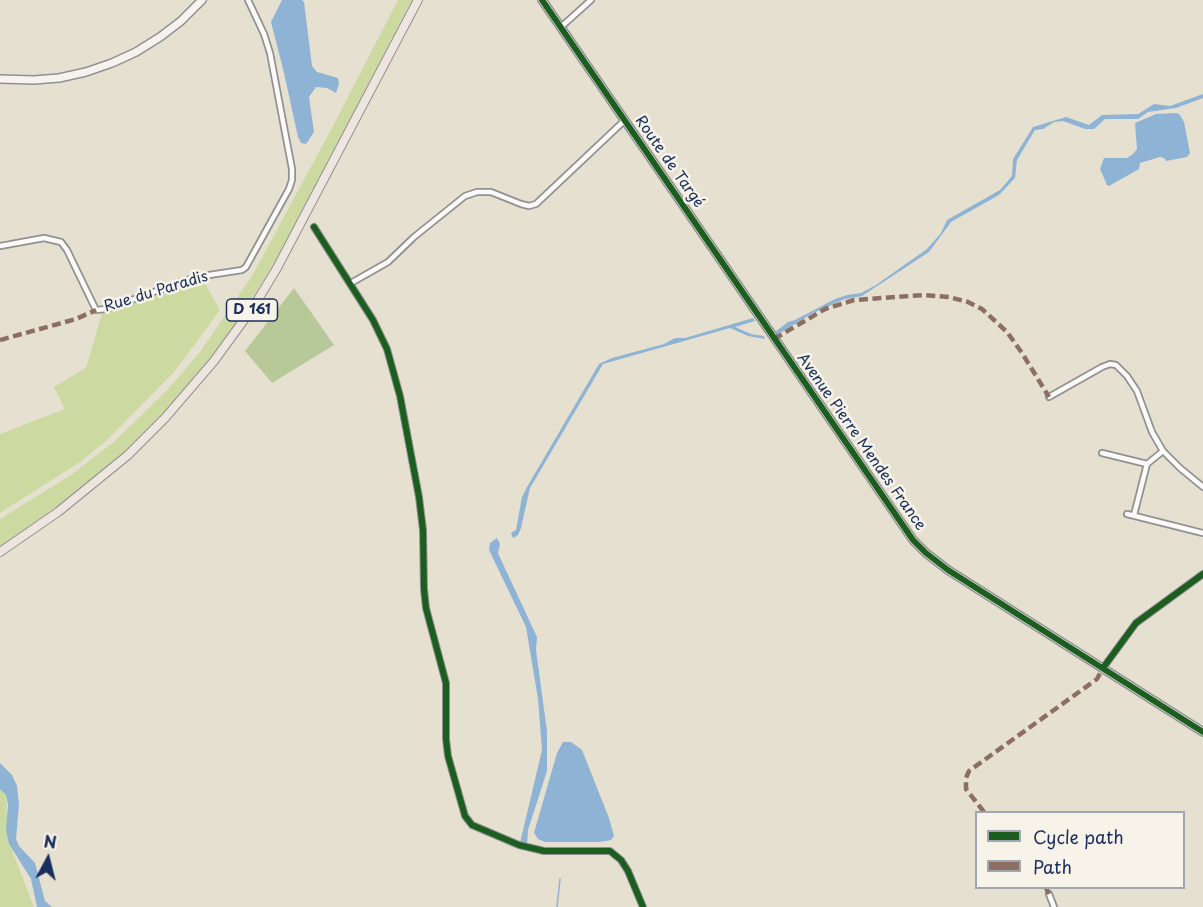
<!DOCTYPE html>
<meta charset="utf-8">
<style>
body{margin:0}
#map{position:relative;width:1203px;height:907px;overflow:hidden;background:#e6e0d0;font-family:"Playpen Sans",sans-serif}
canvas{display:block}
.legend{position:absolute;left:975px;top:811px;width:210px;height:78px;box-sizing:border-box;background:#f7f3e8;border:2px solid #9fa5b1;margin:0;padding:8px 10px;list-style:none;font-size:18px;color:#1b2f5e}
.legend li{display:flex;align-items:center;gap:12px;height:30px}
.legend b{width:30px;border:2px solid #9fa5b1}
.north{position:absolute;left:18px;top:829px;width:60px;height:60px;-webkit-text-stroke:4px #f7f3e8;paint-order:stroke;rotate:7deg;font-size:16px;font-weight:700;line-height:24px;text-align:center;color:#1b2f5e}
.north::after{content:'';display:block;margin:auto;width:21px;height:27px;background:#1b2f5e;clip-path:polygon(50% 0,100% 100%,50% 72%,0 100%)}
</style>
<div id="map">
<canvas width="1203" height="907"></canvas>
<ul class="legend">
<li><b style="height:8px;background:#1b5e20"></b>Cycle path</li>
<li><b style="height:8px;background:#8d6e63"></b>Path</li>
</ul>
<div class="north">N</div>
</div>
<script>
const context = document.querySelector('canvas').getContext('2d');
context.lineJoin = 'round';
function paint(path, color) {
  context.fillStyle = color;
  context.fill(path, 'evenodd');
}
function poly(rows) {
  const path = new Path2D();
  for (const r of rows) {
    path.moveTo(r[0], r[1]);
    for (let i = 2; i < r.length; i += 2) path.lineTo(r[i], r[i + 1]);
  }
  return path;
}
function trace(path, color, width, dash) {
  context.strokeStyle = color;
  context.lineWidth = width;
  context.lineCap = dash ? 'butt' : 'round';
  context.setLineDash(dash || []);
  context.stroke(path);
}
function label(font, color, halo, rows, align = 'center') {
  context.font = font + ' "Playpen Sans",sans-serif';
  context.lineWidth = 5;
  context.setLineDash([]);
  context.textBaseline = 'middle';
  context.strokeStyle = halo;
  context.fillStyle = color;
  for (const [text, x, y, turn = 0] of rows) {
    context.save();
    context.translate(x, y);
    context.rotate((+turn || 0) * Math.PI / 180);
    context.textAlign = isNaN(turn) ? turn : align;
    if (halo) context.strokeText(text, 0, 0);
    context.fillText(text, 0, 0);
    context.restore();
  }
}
paint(poly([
 [398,0,412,0,292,233,242,315,198,374,165,411,127,449,68,499,0,546,0,519,71,475,115,441,169,388,200,352,253,274,333,126],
 [203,280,220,310,174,372,106,441,80,462,0,513,0,434,65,409,54,387,86,368,102,313],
 [0,789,6,795,8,840,34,907,0,907]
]), '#ccdaa2');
paint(poly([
 [294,288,334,345,272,383,245,351]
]), '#b7c999');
paint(poly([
 [282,0,302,0,304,2,312,66,317,72,338,78,339,84,336,93,327,88,316,87,309,97,314,132,306,144,301,143,298,137,284,73,271,22],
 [1203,94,1203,98,1176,108,1148,112,1138,119,1105,119,1094,129,1085,129,1063,121,1054,122,1043,129,1035,130,1017,160,1015,178,999,195,951,222,929,252,862,296,845,299,813,313,777,335,775,332,788,322,795,320,835,299,847,295,861,293,876,285,927,249,941,233,947,220,1000,190,1012,176,1013,159,1033,127,1066,117,1089,125,1102,115,1138,114,1154,104,1170,106],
 [1177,113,1180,115,1184,122,1190,153,1187,157,1166,161,1164,158,1160,157,1140,163,1139,169,1109,186,1107,185,1100,169,1104,158,1127,158,1133,154,1137,149,1135,123,1156,114],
 [753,318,755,321,735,327,751,334,764,336,765,339,748,336,730,328,603,364,530,488,521,528,518,535,513,538,511,533,516,530,522,497,527,487,599,364,612,358,664,344,675,338,685,338],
 [497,538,500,544,498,553,503,564,537,637,536,650,547,731,547,771,528,830,527,845,520,843,542,750,538,699,526,627,489,550,490,543],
 [563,742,571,742,582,750,609,818,614,836,611,840,600,842,545,842,538,839,534,833,557,753],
 [0,763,12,775,17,786,19,805,16,839,19,846,35,863,45,901,52,907,37,907,31,879,9,844,6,830,8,805,6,795,0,789]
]), '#8fb3d5');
trace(poly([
 [557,907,560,879]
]), '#8fb3d5', 1.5);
const street = poly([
 [561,27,591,0],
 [314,227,373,320,387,349,400,396,419,497,423,530,424,589,426,608,446,683,446,739,448,756,465,816,472,825,519,845,544,851,610,851,621,860,628,871,643,907],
 [0,246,44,238,61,242,67,250,96,310,106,309,196,277,242,270,246,267,289,189,292,180,292,169,270,53,264,34,248,0],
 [351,283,388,262,414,237,465,196,477,192,491,192,521,204,529,206,536,204,625,120],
 [1049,397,1102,367,1110,364,1116,365,1127,376,1137,391,1152,432,1163,451,1180,468,1203,487],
 [1102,453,1147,464],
 [1127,514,1203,533],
 [1134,515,1147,464,1163,451],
 [1103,668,1136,623,1203,574],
 [1049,894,1054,907]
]);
const secondary = poly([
 [542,0,913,540,926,553,948,570,1203,732],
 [0,79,34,80,59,78,86,72,112,63,136,52,160,37,181,21,202,0]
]);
const primary = poly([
 [0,552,58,512,128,455,165,418,214,361,254,306,277,268,418,0]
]);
trace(street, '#919191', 8);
trace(secondary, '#919191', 10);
trace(primary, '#919191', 10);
trace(street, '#fbfaf8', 4.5);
trace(secondary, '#f6f2ee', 7);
trace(primary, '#eee5de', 8);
trace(poly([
 [774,339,825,309,854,300,924,295,949,297,968,302,982,309,1007,332,1022,353,1049,397],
 [0,340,76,319,96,310],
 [984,812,966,789,966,778,969,771,1097,679,1103,668],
 [1046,888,1049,894]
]), '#8d6e63', 4.5, [9, 4.5]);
trace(poly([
 [542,0,913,540,926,553,948,570,1203,732],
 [314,227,373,320,387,349,400,396,419,497,423,530,424,589,426,608,446,683,446,739,448,756,465,816,472,825,519,845,544,851,610,851,621,860,628,871,643,907],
 [1103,668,1136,623,1203,574]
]), '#1b5e20', 6);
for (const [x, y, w] of [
 [252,310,51]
]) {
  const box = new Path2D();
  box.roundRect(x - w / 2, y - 11, w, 22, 4.5);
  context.fillStyle = '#f7f3e8';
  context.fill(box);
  trace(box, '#1b2f5e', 1.5);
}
label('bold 14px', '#1b2f5e', null, [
 ["D 161",252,310]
]);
label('15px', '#1b2f5e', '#f7f3e8', [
 ["Route de Targé",669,162,55],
 ["Rue du Paradis",156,292,-17],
 ["Avenue Pierre Mendes France",861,442,55]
]);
</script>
